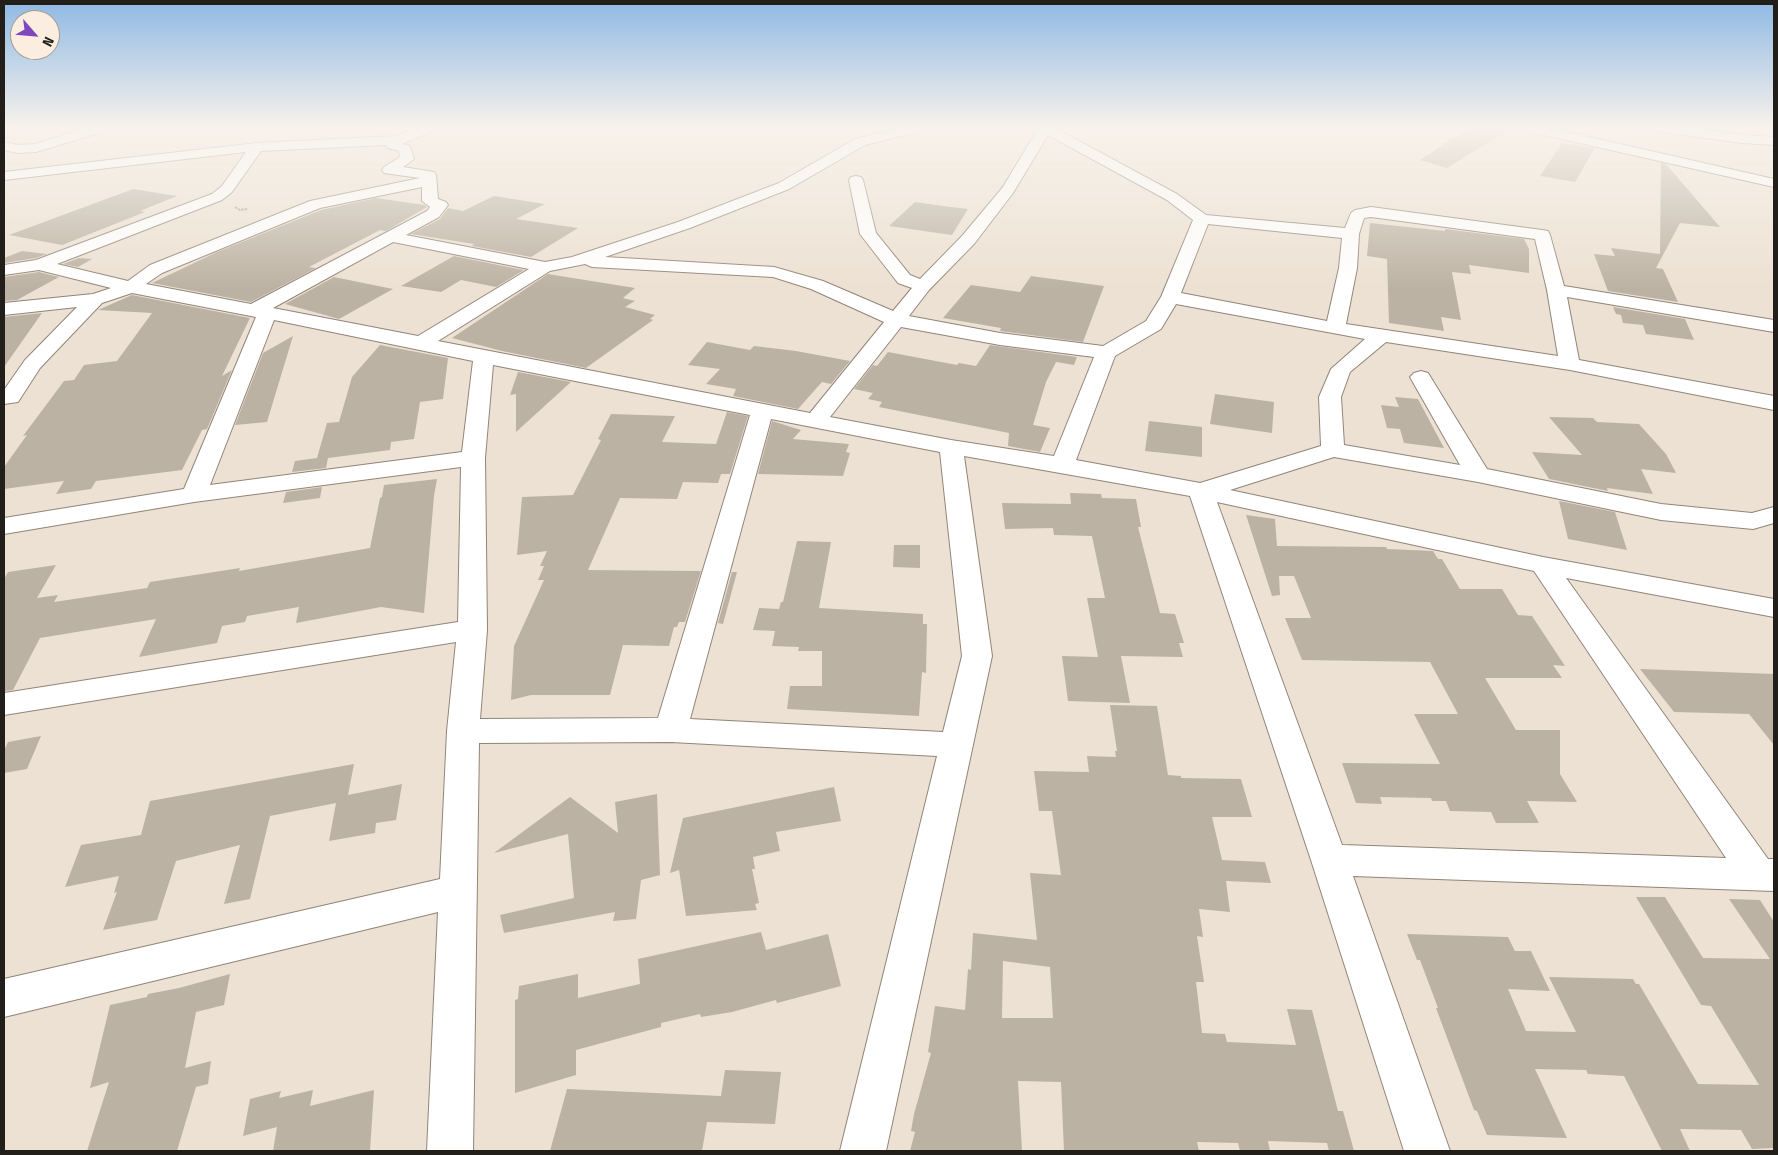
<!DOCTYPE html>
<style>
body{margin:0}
#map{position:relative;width:1778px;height:1155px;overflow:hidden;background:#ede1d3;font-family:"Fira Sans Condensed",sans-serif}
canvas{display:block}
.frame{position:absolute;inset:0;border:5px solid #221e19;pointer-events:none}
.north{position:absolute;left:10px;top:10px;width:50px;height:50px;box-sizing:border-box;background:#fbeee0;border:1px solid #a49b90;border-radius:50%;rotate:117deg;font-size:14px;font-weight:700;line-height:20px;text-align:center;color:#221e19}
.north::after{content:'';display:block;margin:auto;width:18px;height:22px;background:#7e47be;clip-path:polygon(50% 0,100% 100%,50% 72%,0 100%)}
</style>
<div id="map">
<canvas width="1778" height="1155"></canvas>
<div class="frame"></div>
<div class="north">N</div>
</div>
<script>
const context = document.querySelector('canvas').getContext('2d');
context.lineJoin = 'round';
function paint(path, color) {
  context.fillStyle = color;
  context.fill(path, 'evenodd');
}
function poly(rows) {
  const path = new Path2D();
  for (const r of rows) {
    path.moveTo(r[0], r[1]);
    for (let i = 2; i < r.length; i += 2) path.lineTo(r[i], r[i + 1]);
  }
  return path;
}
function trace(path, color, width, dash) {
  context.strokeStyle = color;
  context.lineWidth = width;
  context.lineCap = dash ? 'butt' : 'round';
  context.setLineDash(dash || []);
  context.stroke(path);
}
paint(poly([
 [1472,127,1514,127,1447,168,1420,160,1446,143,1451,138,1454,138],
 [1562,143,1595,148,1575,182,1540,176],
 [1661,163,1666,164,1720,227,1680,223,1656,268,1663,269,1678,302,1608,291,1594,254,1615,256,1611,248,1660,254],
 [133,189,177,196,140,211,145,212,62,245,9,235],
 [494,196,545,204,516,219,578,228,531,257,472,246,474,244,411,234,440,219,448,208,463,211],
 [376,198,424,205,427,207,386,231,380,230,309,267,316,268,251,302,152,283,217,252,321,210],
 [915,202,943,206,968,209,952,235,889,226],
 [1370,223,1445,231,1445,229,1524,239,1529,249,1529,273,1469,265,1471,274,1452,272,1461,320,1441,317,1444,331,1389,323,1387,259,1367,256],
 [22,251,47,254,36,258,4,263,4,258],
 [454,256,513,268,524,270,496,287,461,280,441,292,401,286],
 [79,258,92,259,78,267,63,264],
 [39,272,59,277,17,300,4,301,4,277],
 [548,274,635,288,623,298,635,301,625,307,655,315,650,319,653,320,586,368,502,351,452,338],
 [1031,276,1104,286,1083,342,1000,331,1001,328,943,318,971,285,1020,292],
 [334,277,393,289,339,319,285,304],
 [132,295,250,318,222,376,232,370,207,429,202,430,182,470,96,481,91,489,56,494,64,481,4,489,4,467,27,435,23,436,64,381,74,380,84,365,117,361,152,313,98,310],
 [1613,307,1685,319,1694,340,1646,334,1643,325,1623,323,1621,315,1616,314],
 [42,313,4,367,4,317],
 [293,336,267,422,235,425,263,353],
 [707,342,750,350,754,346,796,351,850,361,831,384,822,382,798,409,733,396,736,389,706,384,720,369,688,365],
 [380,345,448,358,443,399,420,402,414,439,391,442,390,450,328,458,326,468,292,472,295,461,317,458,327,423,339,422,352,377],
 [990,345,1077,357,1074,365,1056,362,1046,382,1033,425,1050,428,1040,452,1008,446,1009,433,879,407,882,402,868,399,873,393,854,389,873,365,877,366,888,352,957,365,959,363,976,366],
 [518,372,571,382,516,432,516,394,510,395],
 [1215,394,1274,402,1272,433,1210,424],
 [1395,397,1418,399,1444,448,1404,443,1400,429,1387,428,1381,405,1399,407],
 [727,412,748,416,730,474,721,474,718,483,683,482,677,499,620,498,588,570,701,571,685,622,679,622,677,627,674,627,669,646,623,645,610,695,531,695,511,700,514,646,544,580,538,580,544,566,540,566,547,551,517,555,522,497,573,495,601,440,598,439,611,414,675,416,662,442,716,444],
 [1549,417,1593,418,1597,422,1639,424,1666,454,1676,473,1641,469,1653,494,1607,488,1608,491,1549,479,1532,452,1582,455],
 [772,421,801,430,793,439,849,444,846,452,850,453,843,476,758,474],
 [1149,421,1202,427,1202,457,1145,451],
 [437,479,434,496,424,613,381,607,296,623,299,607,247,616,245,622,222,626,217,643,139,657,156,619,40,638,13,690,4,691,4,579,8,572,56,565,37,598,58,595,54,602,147,588,150,582,240,568,239,571,370,548,380,498,382,497,384,485],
 [322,487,320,498,283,503,286,492],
 [1070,493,1101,494,1102,498,1136,499,1141,527,1138,527,1160,613,1175,614,1184,643,1179,643,1183,657,1121,656,1130,703,1068,701,1062,656,1098,657,1087,598,1105,598,1092,536,1054,535,1053,528,1005,529,1002,503,1071,504],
 [1559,501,1615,512,1627,550,1568,539],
 [1246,515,1275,519,1277,546,1386,547,1387,549,1433,551,1438,559,1442,559,1460,589,1502,589,1518,615,1532,616,1565,666,1553,665,1562,678,1485,678,1516,730,1560,730,1560,774,1577,802,1527,801,1539,823,1496,823,1491,812,1450,811,1446,801,1432,801,1431,798,1380,797,1382,804,1356,803,1342,763,1440,764,1414,714,1458,714,1430,662,1302,660,1285,618,1311,618,1294,576,1279,576,1280,595,1272,596],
 [797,541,831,542,819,608,923,614,923,624,927,624,926,673,922,672,919,716,787,709,790,686,822,686,822,651,798,651,799,647,772,646,775,631,753,630,759,608,779,609,781,602,783,602],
 [894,545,920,545,920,568,893,567],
 [732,572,737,572,723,624,718,623],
 [1640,669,1774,674,1774,745,1749,714,1674,712],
 [1110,705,1157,706,1168,775,1181,776,1181,778,1241,779,1252,817,1212,817,1222,860,1265,862,1271,883,1226,881,1230,912,1199,909,1203,937,1197,936,1204,982,1196,982,1202,1033,1225,1034,1227,1042,1296,1045,1287,1009,1312,1010,1338,1111,1343,1111,1354,1151,1329,1151,1327,1143,1268,1141,1270,1151,1240,1151,1238,1143,1197,1142,1199,1151,1064,1151,1061,1082,1018,1081,1022,1151,910,1151,915,1132,911,1131,914,1114,931,1053,928,1052,935,1006,965,1010,968,969,971,970,973,933,1037,940,1030,873,1061,875,1052,811,1039,811,1034,771,1089,772,1087,756,1116,757,1115,751,1117,751],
 [1003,961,1050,967,1053,1018,1002,1018],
 [41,736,27,769,4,773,4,751,8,742],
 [354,764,348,795,402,784,396,820,376,823,375,833,329,841,336,803,270,816,250,899,224,904,240,845,176,861,157,920,103,930,117,892,114,893,119,876,65,887,81,845,141,835,150,801],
 [834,787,841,821,776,832,780,851,753,857,755,869,752,869,759,903,755,904,757,910,686,916,679,870,670,873,683,818],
 [657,794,660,875,641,880,636,919,613,921,615,912,504,933,500,915,574,898,568,834,494,853,570,797,618,833,615,802],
 [1636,897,1665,897,1703,958,1770,959,1729,899,1760,900,1774,922,1774,1148,1752,1149,1741,1130,1680,1129,1690,1151,1662,1151,1624,1076,1588,1074,1586,1070,1535,1069,1567,1138,1487,1135,1477,1111,1474,1110,1436,1008,1438,1008,1420,960,1417,960,1407,934,1508,937,1515,951,1531,951,1550,991,1508,989,1526,1031,1576,1032,1549,977,1633,979,1636,984,1639,984,1698,1084,1759,1085,1711,1006,1701,1005],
 [761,932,766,950,828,934,841,986,777,1003,776,1000,732,1012,701,1017,700,1014,661,1023,661,1027,576,1050,576,1075,515,1093,515,1000,518,999,519,986,578,974,578,998,640,984,638,959],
 [230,974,224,1005,196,1012,185,1068,211,1061,208,1084,196,1087,177,1151,87,1151,109,1082,90,1088,110,1005,147,997,148,994,179,988],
 [725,1070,781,1072,775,1124,707,1122,702,1151,550,1151,567,1089,721,1096],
 [313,1090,310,1106,374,1090,370,1151,273,1151,277,1127,243,1136,250,1099,281,1091,279,1098]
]), '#bcb2a3');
const minor = poly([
 [90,127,111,127,109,130,36,152,18,153,4,150,4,142,18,145,35,144,90,127],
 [418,127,437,127,435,130,402,144,410,146,414,159,403,167,434,172,436,175,438,199,446,202,448,205,439,217,406,235,545,262,572,257,678,222,779,183,855,139,904,127,927,127,925,130,865,145,789,189,690,228,605,257,774,267,823,281,893,311,912,288,898,283,860,234,849,180,851,177,856,176,861,177,863,180,876,233,910,275,920,279,962,236,1003,187,1039,127,1053,127,1177,194,1206,215,1345,228,1351,213,1355,210,1371,207,1542,230,1548,231,1550,235,1564,286,1774,320,1774,332,1567,297,1579,360,1774,396,1774,410,1570,370,1386,342,1350,372,1341,397,1344,445,1460,465,1410,377,1414,373,1421,371,1428,373,1487,469,1661,504,1752,513,1774,507,1774,523,1753,529,1661,520,1478,482,1334,457,1230,490,1543,557,1774,599,1774,617,1566,578,1768,859,1774,859,1774,891,1353,876,1450,1151,1404,1151,1311,860,1190,496,964,456,992,656,886,1151,840,1151,937,756,671,742,479,743,473,1151,427,1151,438,912,4,1017,4,979,440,879,447,731,456,642,4,715,4,693,458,622,461,467,194,502,4,534,4,518,184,489,256,317,132,293,102,303,40,368,18,402,4,404,4,390,25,360,77,307,4,315,4,303,93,294,111,288,39,270,4,275,4,265,36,260,212,194,222,186,246,152,4,180,4,172,257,143,396,136,418,127],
 [1048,135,1167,200,1193,220,1161,297,1146,321,1103,346,1000,333,909,316,929,290,974,244,1013,193,1048,135],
 [386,145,388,148,399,151,400,157,384,167,382,170,384,173,420,178,310,201,150,265,128,281,57,264,222,200,232,192,261,151,386,145],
 [422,187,422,201,430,207,427,211,251,304,146,284,162,273,320,208,422,187],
 [1371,217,1535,239,1547,290,1558,356,1346,324,1357,268,1359,234,1364,218,1371,217],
 [1208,224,1342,238,1339,268,1327,321,1181,293,1208,224],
 [393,242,529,269,418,336,273,308,393,242],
 [585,264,592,267,773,277,811,289,884,322,810,413,438,341,550,271,585,264],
 [1176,304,1365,339,1331,369,1319,397,1321,446,1200,483,1076,460,1115,356,1161,329,1176,304],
 [274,320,473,361,462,452,210,485,274,320],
 [901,327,1000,345,1094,357,1054,456,951,440,830,417,901,327],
 [493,365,750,415,658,718,480,719,487,630,485,458,493,365],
 [771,419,940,452,962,656,943,732,690,719,771,419],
 [1217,502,1534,571,1726,858,1342,845,1217,502],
 [1520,127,1545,127,1774,179,1774,187,1527,131,1520,127],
 [1649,127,1685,127,1742,135,1774,137,1774,145,1742,143,1656,131,1649,127]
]);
trace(minor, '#918579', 2);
trace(poly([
 [235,207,240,210,248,209]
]), '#aaa195', 2, [2.5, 1]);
paint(minor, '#fff');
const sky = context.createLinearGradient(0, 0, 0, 289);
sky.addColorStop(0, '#8fb9e4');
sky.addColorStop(0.44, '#f7f2eb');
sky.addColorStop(1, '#f7f2eb00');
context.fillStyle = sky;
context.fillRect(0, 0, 1778, 289);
</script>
